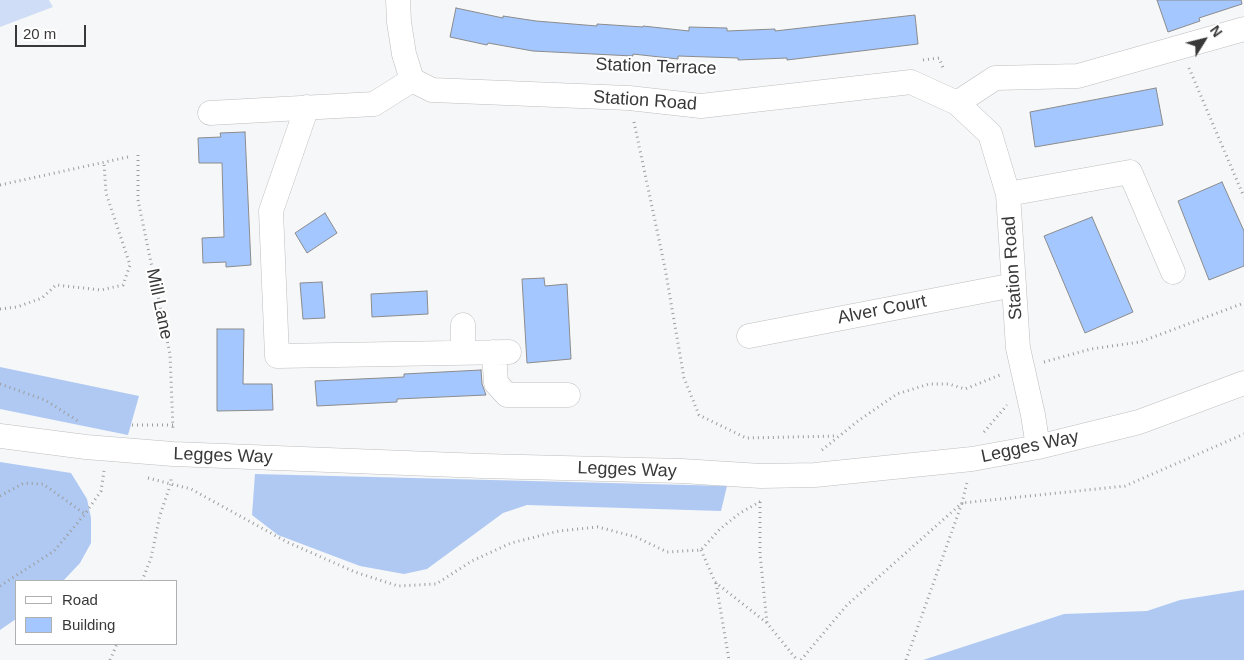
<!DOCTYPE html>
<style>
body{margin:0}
#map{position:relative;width:1244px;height:660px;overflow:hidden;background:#f6f7f8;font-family:Arial,sans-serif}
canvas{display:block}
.legend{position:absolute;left:15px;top:580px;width:162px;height:65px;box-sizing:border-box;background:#fff;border:1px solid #b0b0b0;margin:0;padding:6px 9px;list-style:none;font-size:15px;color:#393939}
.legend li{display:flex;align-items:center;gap:10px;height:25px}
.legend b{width:25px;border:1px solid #b0b0b0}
.north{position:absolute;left:1179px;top:15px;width:50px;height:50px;-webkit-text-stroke:4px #fff;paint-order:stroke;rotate:54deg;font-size:14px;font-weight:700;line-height:20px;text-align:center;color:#393939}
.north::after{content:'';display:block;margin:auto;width:18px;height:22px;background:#393939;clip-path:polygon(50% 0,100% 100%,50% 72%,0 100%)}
.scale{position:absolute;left:15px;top:25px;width:71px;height:22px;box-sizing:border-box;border:2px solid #393939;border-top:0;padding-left:6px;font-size:15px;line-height:18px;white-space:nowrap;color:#393939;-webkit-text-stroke:4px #fff;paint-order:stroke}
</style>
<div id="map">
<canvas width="1244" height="660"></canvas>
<ul class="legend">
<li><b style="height:6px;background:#fff"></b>Road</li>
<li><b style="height:14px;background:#a4c7ff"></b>Building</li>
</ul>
<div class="north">N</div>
<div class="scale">20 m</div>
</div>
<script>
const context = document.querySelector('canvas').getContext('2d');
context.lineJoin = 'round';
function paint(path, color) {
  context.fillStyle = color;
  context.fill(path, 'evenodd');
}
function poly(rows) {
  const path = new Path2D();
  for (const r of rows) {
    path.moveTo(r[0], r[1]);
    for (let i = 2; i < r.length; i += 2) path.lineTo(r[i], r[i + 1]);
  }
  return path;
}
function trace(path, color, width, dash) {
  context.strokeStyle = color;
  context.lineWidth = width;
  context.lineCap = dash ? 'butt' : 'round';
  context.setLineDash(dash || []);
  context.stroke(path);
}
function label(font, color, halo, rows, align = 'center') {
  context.font = font + ' Arial,sans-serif';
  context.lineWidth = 4;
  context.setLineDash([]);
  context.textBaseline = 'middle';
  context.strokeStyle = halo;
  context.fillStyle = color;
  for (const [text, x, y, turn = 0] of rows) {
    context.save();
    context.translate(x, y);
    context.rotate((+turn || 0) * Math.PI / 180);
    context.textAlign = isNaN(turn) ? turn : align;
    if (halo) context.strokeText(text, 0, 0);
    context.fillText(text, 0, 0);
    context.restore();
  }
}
paint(poly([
 [0,0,49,0,53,7,0,27]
]), '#cfdef6');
paint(poly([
 [0,367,139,396,128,435,0,409],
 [0,462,71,473,87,499,91,518,91,543,80,563,63,581,16,581,16,619,0,630],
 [255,474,727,486,721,511,527,505,503,513,427,569,404,574,360,566,278,535,252,515],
 [1244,590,1244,660,923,660,1064,614,1147,611,1180,600]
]), '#afc9f3');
const building = poly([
 [1157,0,1241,0,1242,4,1199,18,1200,21,1168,32,1157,0],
 [456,8,503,18,503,16,536,21,597,26,597,24,643,27,643,26,689,31,689,27,727,28,727,31,775,29,775,31,915,15,918,44,787,60,787,58,738,60,738,58,678,56,678,59,633,54,633,56,533,51,488,43,487,45,450,37,456,8],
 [1156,88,1163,125,1035,147,1030,112,1156,88],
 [245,132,251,265,226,267,226,262,203,263,202,238,224,237,222,163,199,163,198,138,221,137,220,133,245,132],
 [1222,182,1244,231,1244,266,1209,280,1178,201,1222,182],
 [325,213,337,233,307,253,295,233,325,213],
 [1092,217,1133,312,1085,333,1044,236,1092,217],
 [544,278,545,286,567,284,571,359,527,363,522,279,544,278],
 [322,282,325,318,303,319,300,283,322,282],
 [427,291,428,314,372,317,371,294,427,291],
 [217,329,244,329,243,384,272,384,273,410,217,411,217,329],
 [481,370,482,384,486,395,397,399,397,402,317,406,315,381,404,377,404,374,481,370]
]);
paint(building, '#a4c7ff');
trace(building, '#8b8b8c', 1);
const minor = poly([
 [398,0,399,22,404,54,412,80,432,90,629,98,701,106,911,82,957,103,990,134,1008,194,1018,348,1033,415,1038,447],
 [957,103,995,78,1078,76,1244,29],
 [307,107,271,211,277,356,509,352],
 [210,113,374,104,412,80],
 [1008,194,1130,172,1173,272],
 [463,325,463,352],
 [749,336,1014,285],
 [494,352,496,383,507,395,568,395],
 [0,436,86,447,173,454,483,466,682,471,761,476,815,475,972,459,1038,447,1139,422,1244,383]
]);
trace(minor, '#bebebf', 25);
trace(poly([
 [923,60,939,58,944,70],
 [1189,68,1244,197],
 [634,122,665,268,684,378,699,415,746,438,838,436],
 [138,155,138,200,170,354,173,430],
 [0,185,128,157],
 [0,309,17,307,42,298,56,285,101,290,123,285,130,265,106,193,104,163],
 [1044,362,1091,349,1140,342,1244,303],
 [0,384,45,400,78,421],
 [132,425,173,425],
 [984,432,1007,405],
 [822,450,858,421,897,394,929,384,949,384,965,389,1000,375],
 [148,478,191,489,287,542,355,572,398,586,436,584,472,561,511,543,559,531,598,527,636,537,667,552,701,550,720,529,740,513,763,500],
 [0,496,24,483,43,484,85,514],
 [760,502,760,554,767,623],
 [701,550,715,582,767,623,797,660],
 [142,581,151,558,160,515,171,483,171,476],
 [716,583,729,660],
 [0,586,54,551,85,514,101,491,104,471],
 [110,660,117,644],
 [801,660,847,605,962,503,967,482],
 [906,660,962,503,1125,486,1244,434]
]), '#9c9d9d', 3, [1, 4]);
trace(minor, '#fff', 24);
label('18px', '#393939', '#fff', [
 ["Station Terrace",656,67,2],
 ["Station Road",645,101,4],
 ["Station Road",1013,268,-94],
 ["Mill Lane",159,304,78],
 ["Alver Court",882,310,-11],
 ["Legges Way",1030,447,-12],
 ["Legges Way",223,456,2],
 ["Legges Way",627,470,2]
]);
</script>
